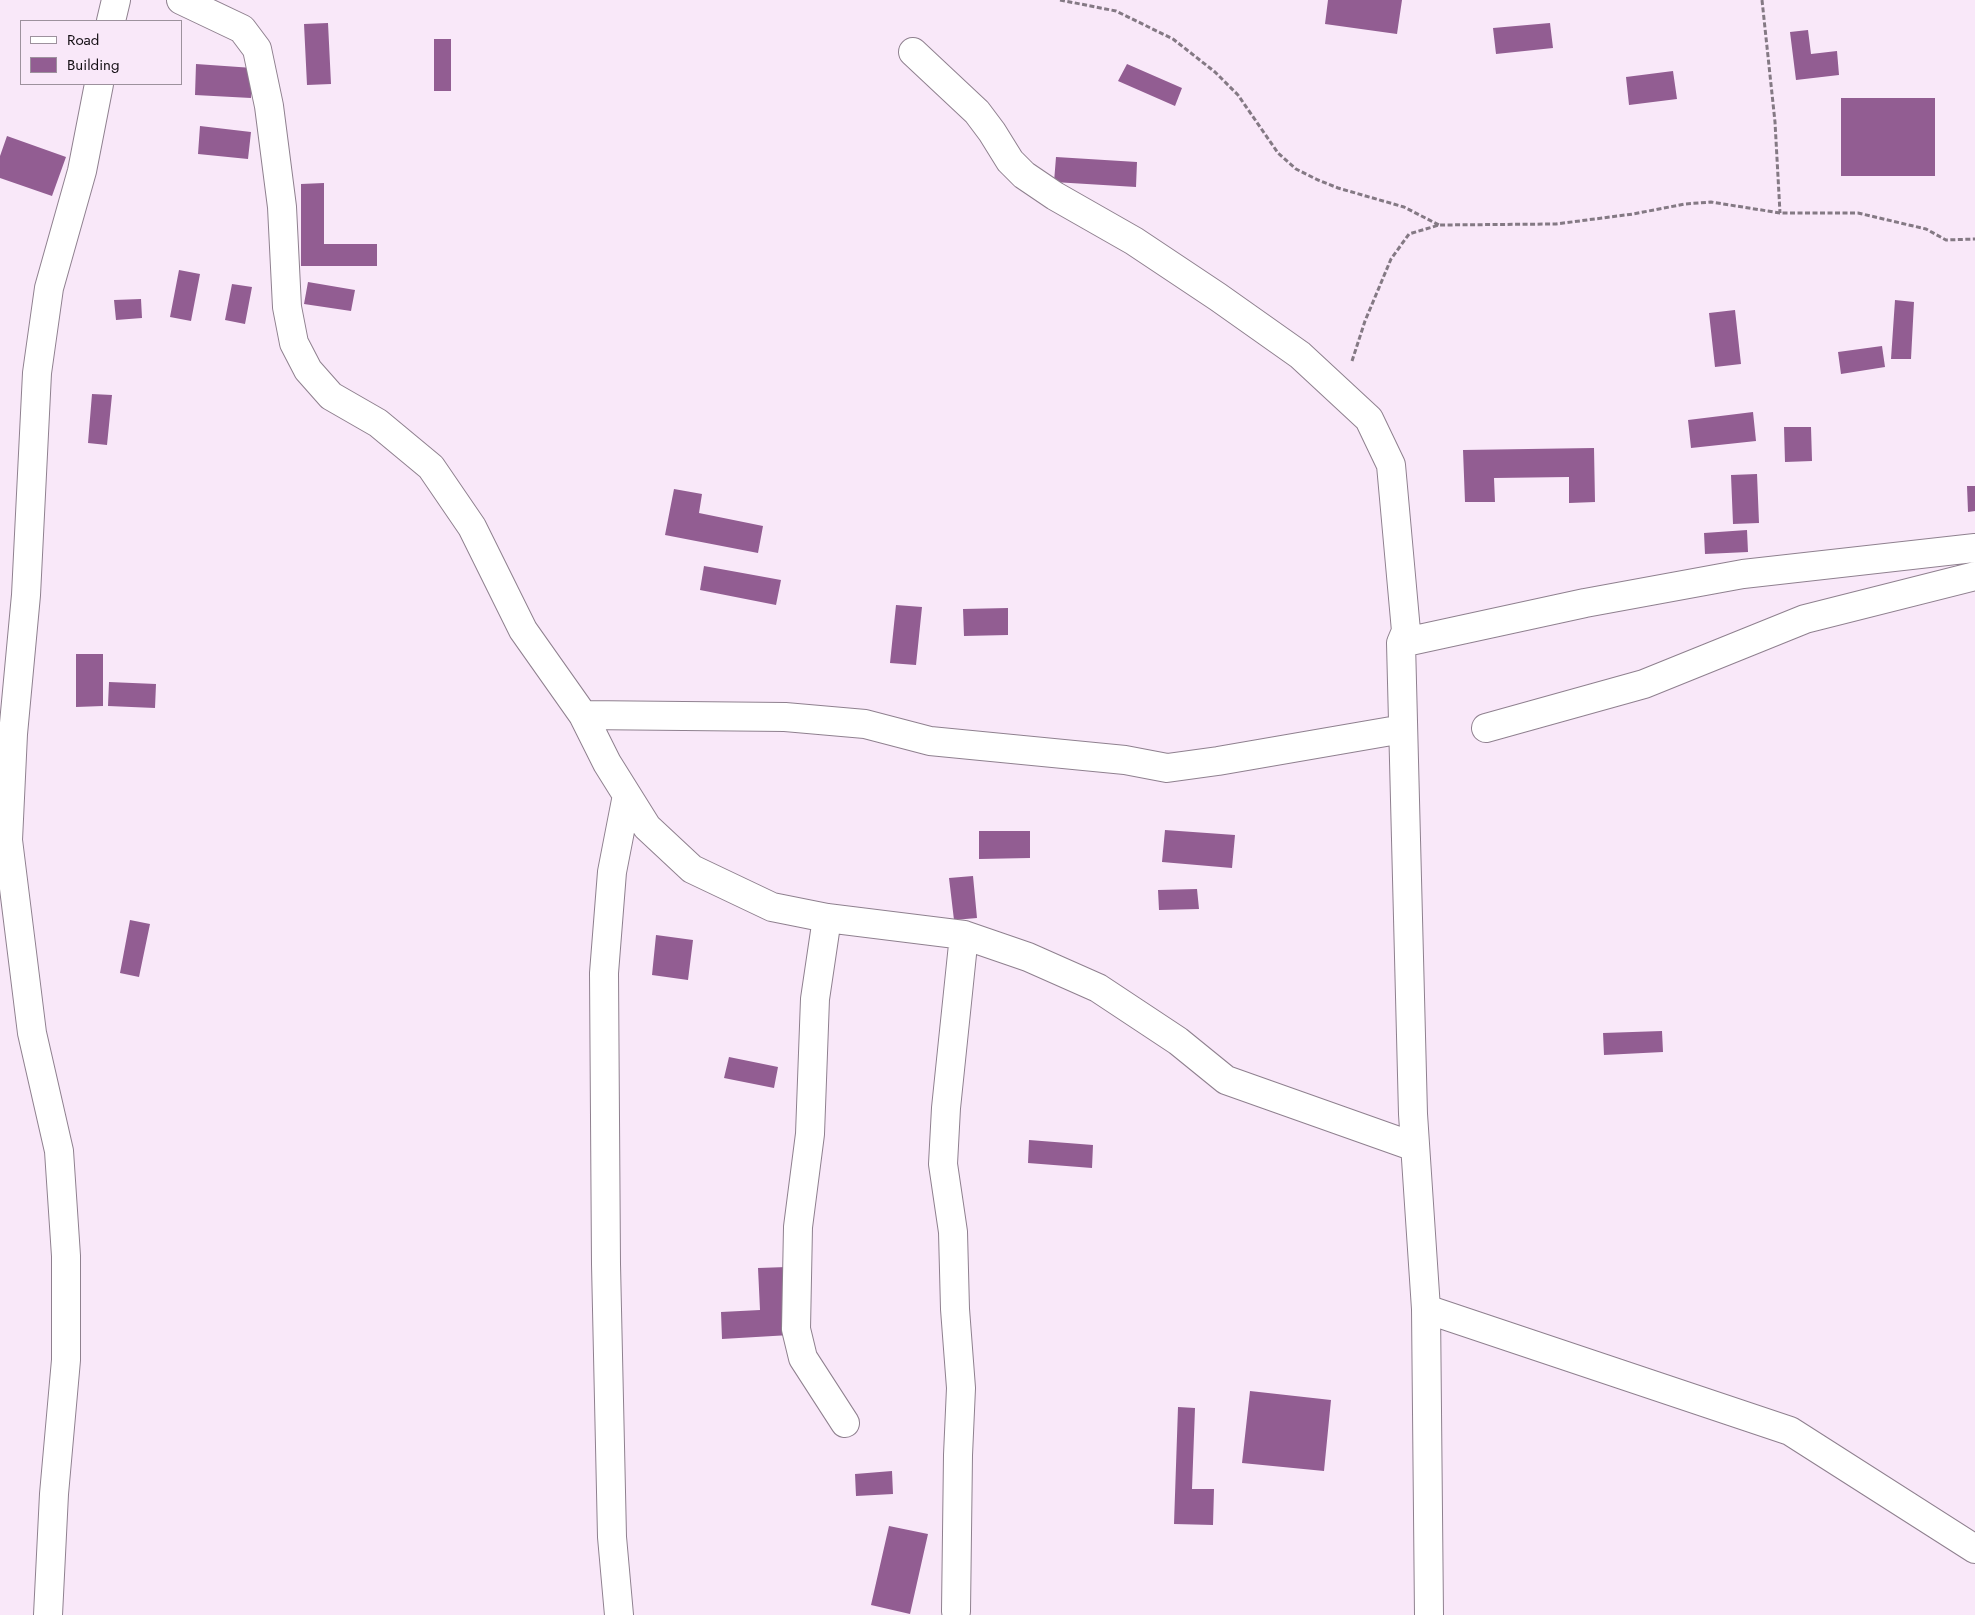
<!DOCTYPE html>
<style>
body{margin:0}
#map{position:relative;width:1975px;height:1615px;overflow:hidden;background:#f9e8f9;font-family:Jost,sans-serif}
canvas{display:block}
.legend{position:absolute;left:20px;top:20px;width:162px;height:65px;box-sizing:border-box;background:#f9e8f9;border:1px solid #9d919d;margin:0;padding:6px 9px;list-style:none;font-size:15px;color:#140f14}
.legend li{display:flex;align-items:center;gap:10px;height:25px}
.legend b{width:25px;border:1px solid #9d919d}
</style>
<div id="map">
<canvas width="1975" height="1615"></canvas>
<ul class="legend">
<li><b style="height:6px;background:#fff"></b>Road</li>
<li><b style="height:14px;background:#925d92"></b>Building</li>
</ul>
</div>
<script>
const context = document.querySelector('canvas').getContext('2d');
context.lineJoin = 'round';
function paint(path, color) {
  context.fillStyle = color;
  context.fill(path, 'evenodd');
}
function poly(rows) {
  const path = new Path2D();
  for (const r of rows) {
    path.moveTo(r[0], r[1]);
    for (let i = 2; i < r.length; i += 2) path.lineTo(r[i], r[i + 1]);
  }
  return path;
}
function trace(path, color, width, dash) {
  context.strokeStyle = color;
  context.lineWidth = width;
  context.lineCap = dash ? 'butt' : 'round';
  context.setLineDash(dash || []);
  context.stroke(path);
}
paint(poly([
 [1328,0,1402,0,1397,34,1325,24],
 [328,23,331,84,307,85,304,24],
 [1550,23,1553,48,1496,54,1493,28],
 [1808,30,1811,54,1837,51,1839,75,1796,80,1790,32],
 [434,39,451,39,451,91,434,91],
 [196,64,253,68,251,98,195,95],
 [1127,64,1182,88,1175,106,1118,81],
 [1673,71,1677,99,1629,105,1626,77],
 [1841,98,1935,98,1935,176,1841,176],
 [200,126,251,132,248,159,198,154],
 [7,136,66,157,52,196,0,178,0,156],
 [1056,157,1137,162,1136,187,1054,182],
 [324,183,324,244,377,244,377,266,301,266,301,184],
 [179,270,200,274,191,321,170,317],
 [308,282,355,290,351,311,304,304],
 [232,284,252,287,245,324,225,320],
 [141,299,142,318,116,320,114,300],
 [1895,300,1914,302,1911,359,1891,359],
 [1735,310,1741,364,1715,367,1709,313],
 [1882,346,1885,367,1841,374,1838,352],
 [92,394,112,395,107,445,88,443],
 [1753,412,1756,441,1691,448,1688,420],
 [1784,427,1811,427,1812,461,1785,462],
 [1594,448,1595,502,1569,503,1569,477,1494,478,1495,502,1465,502,1463,450],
 [1757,474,1759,523,1733,524,1731,475],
 [1967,486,1975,486,1975,511,1968,512],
 [674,489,702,494,699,513,763,526,758,553,665,535],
 [1747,530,1748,552,1705,554,1704,533],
 [704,566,781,580,776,605,700,590],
 [896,605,922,607,916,665,890,663],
 [1008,608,1008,635,964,636,963,609],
 [76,654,103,654,103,706,76,707],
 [109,682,156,684,155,708,108,706],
 [1165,830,1235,835,1232,868,1162,862],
 [979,831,1030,831,1030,858,979,859],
 [973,876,977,918,954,920,949,878],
 [1197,889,1199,909,1159,910,1158,890],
 [130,920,150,924,139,977,120,973],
 [656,935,693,940,688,980,652,975],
 [1662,1031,1663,1052,1604,1055,1603,1033],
 [729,1057,778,1067,774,1088,724,1078],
 [1029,1140,1093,1145,1092,1168,1028,1163],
 [787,1267,790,1335,722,1339,721,1312,760,1310,758,1268],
 [1250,1391,1331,1400,1324,1471,1242,1463],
 [1178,1407,1195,1408,1192,1489,1214,1489,1213,1525,1174,1524],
 [892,1471,893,1494,856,1496,855,1474],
 [889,1526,928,1534,910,1614,871,1605]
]), '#925d92');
const minor = poly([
 [181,0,242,29,257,49,269,106,282,207,287,307,294,343,308,370,331,396,378,423,431,467,472,527,523,630,583,715,607,763,647,827,692,869,772,907,827,918,964,935,1028,957,1098,988,1178,1041,1226,1080,1415,1147],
 [111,21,116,0],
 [913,52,977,112,992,132,1010,161,1024,175,1055,196,1134,241,1218,297,1300,355,1369,419,1391,465,1406,631,1401,643],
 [583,715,785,717,865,724,930,741,1125,760,1167,768,1218,761,1403,729],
 [1486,728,1644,684,1805,619,1975,576],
 [827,918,815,999,810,1134,798,1227,796,1329,803,1358,845,1423],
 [1426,1309,1790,1431,1975,1549],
 [956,1611,958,1455,961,1388,955,1309,953,1232,943,1164,946,1108,964,935],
 [48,1615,54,1494,66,1360,66,1256,59,1151,32,1033,8,840,13,734,26,595,37,373,49,288,82,171,99,84],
 [619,1615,612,1537,606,1264,604,973,612,872,627,795],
 [1429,1615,1426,1309,1413,1114,1401,643,1585,603,1743,574,1975,548]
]);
trace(minor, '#8f808f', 30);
trace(poly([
 [1060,0,1116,11,1173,39,1215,72,1238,95,1278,153,1296,169,1318,180,1338,188,1404,207,1439,225],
 [1762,0,1775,122,1780,213],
 [1352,361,1365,321,1391,259,1409,234,1439,225,1556,224,1633,214,1685,204,1711,202,1780,213,1858,213,1926,229,1946,240,1975,239]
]), '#847984', 3, [5, 2.5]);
trace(minor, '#fff', 28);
</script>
